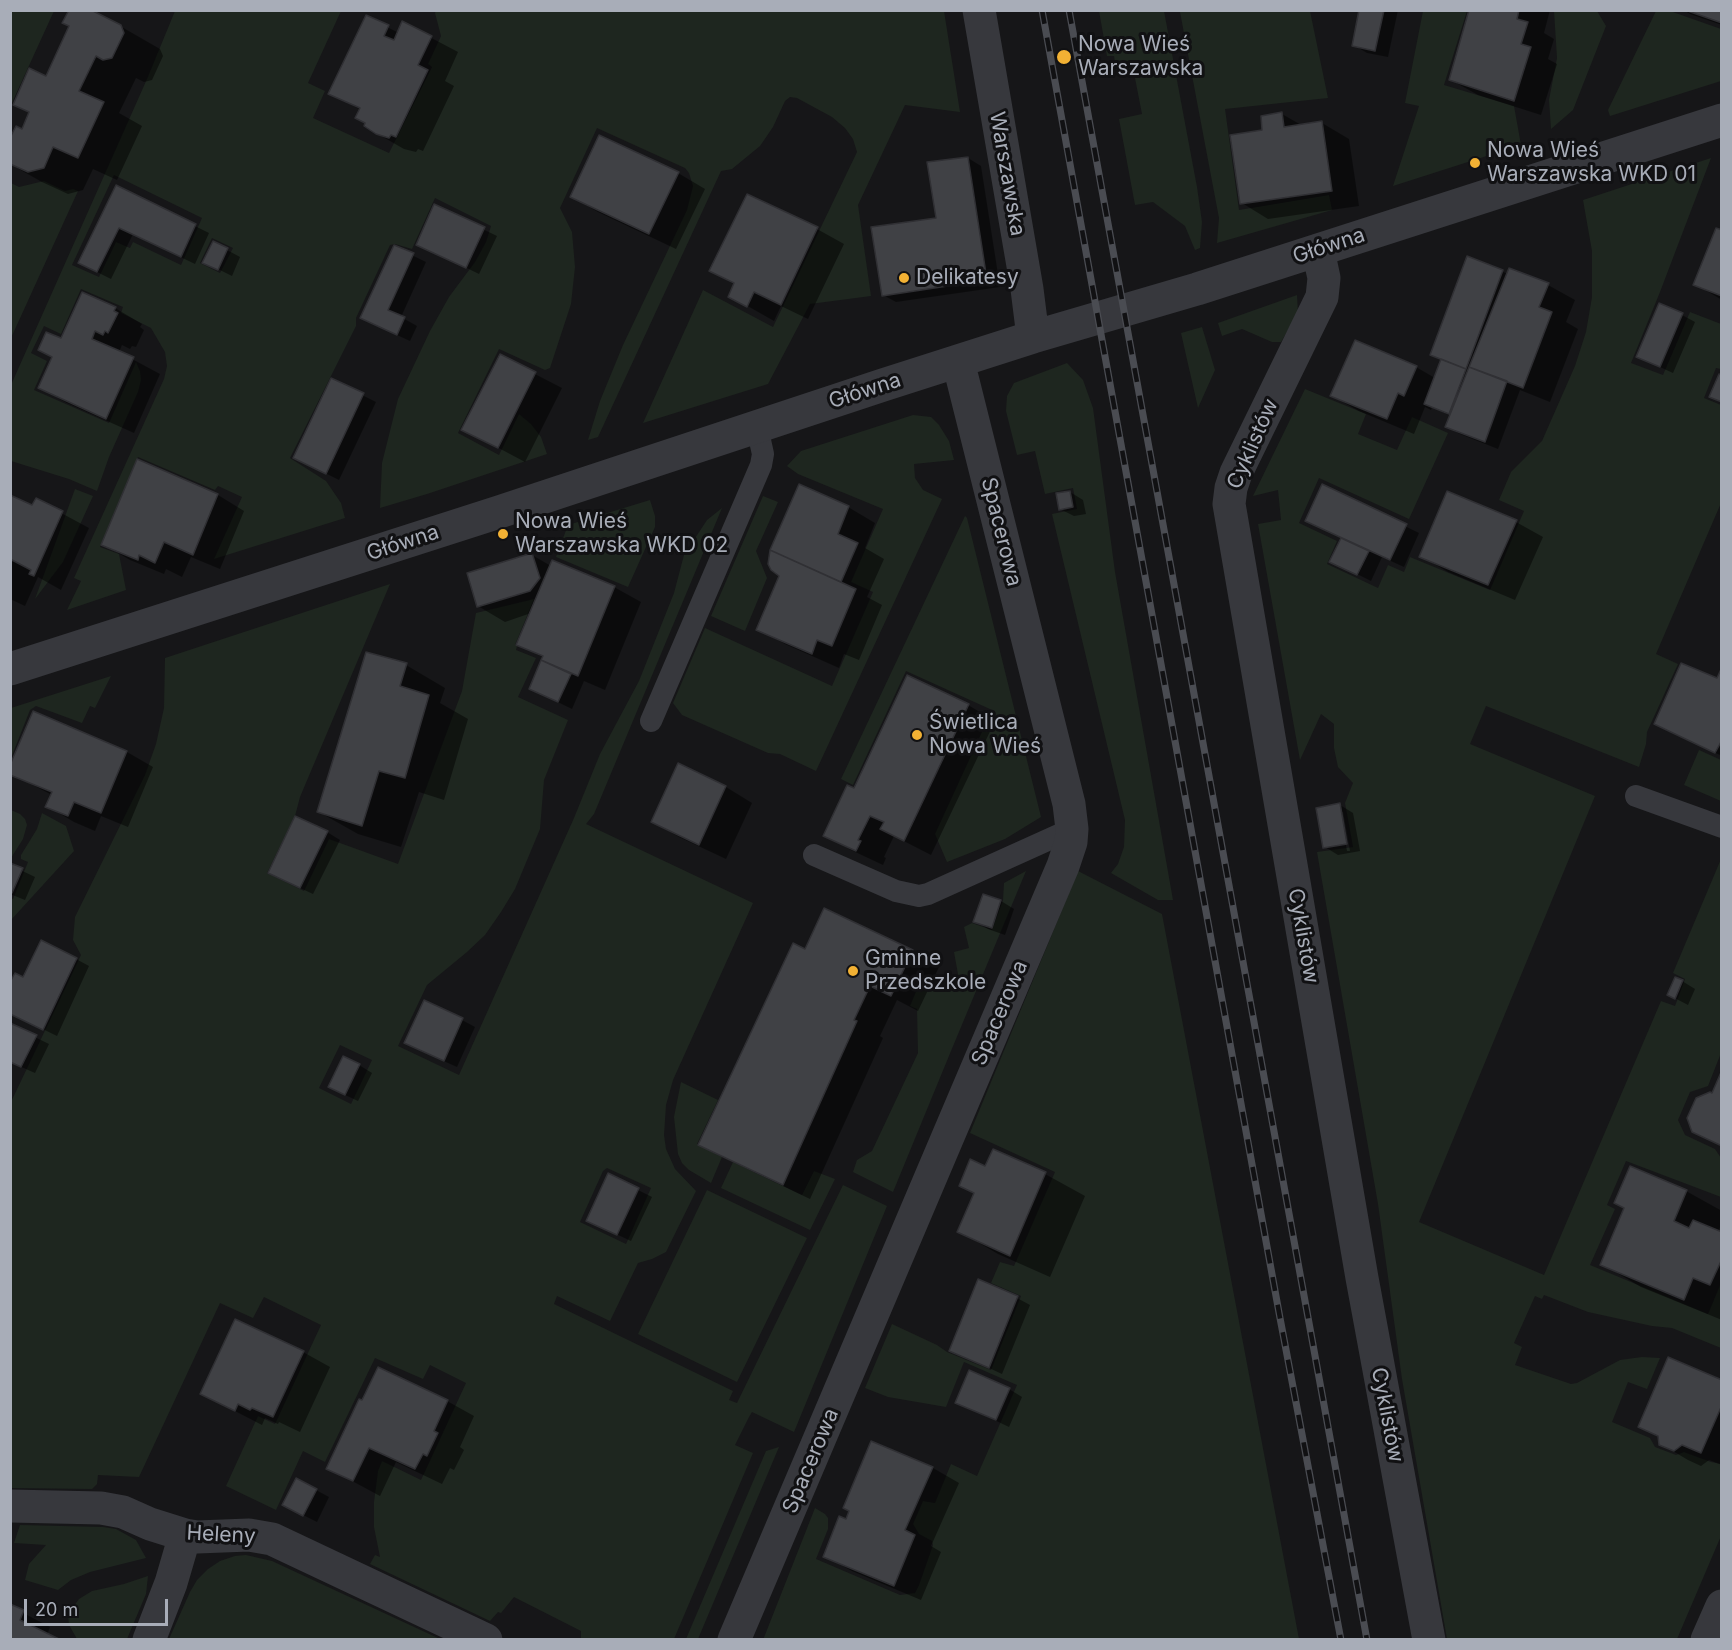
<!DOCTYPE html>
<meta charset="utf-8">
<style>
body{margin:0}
#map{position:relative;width:1732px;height:1650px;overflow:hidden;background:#161618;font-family:Inter,sans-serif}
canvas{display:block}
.frame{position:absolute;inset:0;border:12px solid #a8adb8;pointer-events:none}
.scale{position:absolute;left:24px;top:1599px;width:144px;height:27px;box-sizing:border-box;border:3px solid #a8adb8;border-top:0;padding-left:8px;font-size:18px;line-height:21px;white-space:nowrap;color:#a8adb8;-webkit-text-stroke:4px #111113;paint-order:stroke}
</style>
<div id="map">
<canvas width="1732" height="1650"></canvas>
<div class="frame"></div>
<div class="scale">20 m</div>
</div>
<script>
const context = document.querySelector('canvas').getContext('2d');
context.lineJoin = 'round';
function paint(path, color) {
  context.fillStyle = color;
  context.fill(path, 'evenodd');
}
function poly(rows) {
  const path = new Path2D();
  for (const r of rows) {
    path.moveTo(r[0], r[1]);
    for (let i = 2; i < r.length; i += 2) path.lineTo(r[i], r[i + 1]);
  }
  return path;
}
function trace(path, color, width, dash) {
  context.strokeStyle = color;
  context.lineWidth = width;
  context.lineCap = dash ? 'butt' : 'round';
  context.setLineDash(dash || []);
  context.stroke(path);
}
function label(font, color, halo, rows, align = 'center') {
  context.font = font + ' Inter,sans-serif';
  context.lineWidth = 6;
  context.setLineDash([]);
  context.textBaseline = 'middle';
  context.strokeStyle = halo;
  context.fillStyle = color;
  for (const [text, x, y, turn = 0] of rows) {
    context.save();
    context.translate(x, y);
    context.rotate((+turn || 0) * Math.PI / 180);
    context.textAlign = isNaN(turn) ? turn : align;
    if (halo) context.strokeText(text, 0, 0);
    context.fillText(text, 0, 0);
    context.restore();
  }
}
paint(poly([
 [10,11,54,11,11,105,10,105],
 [175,11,341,11,308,83,325,91,313,118,389,153,432,67,428,64,441,36,435,13,436,11,944,11,960,112,905,105,858,205,871,296,810,304,768,384,643,423,703,290,773,327,857,152,853,139,845,128,832,117,797,98,790,97,785,101,773,127,760,146,732,169,721,171,598,437,588,440,600,401,623,345,687,210,693,186,689,173,685,168,597,128,560,208,572,232,575,267,571,304,550,368,545,370,499,349,458,433,499,455,519,414,531,424,541,437,547,454,427,494,380,508,382,463,398,399,430,331,449,297,475,262,486,242,491,226,435,198,412,249,395,244,390,245,356,318,356,326,290,458,326,481,341,503,345,518,214,559,242,497,218,486,215,490,138,457,100,547,119,554,126,590,67,610,81,581,74,578,164,379,167,366,165,352,151,328,121,313,123,307,81,289,61,334,44,326,31,353,47,361,34,390,109,423,136,362,140,371,141,380,138,392,109,457,97,491,69,479,11,461,11,385,147,79],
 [114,175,202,218,181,265,133,242,130,248,116,242,99,277,72,265],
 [212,238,233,248,220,273,200,263],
 [1099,11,1164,11,1197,187,1202,222,1200,248,1195,250,1185,226,1153,202,1135,205,1119,119,1142,114,1134,73,1117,76,1114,56,1107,56],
 [1191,11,1310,11,1328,98,1225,109,1239,210,1329,195,1332,210,1217,243,1219,218,1180,12],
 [1423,11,1467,11,1444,85,1514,106,1521,145,1393,186,1419,106,1405,103],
 [1554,11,1597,11,1606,26,1573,110,1551,129,1549,100,1557,58],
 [1656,11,1670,11,1721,29,1721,81,1610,116,1608,110],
 [1711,158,1660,292,1631,363,1663,375,1690,312,1721,324,1721,369,1716,368,1704,398,1721,405,1721,503,1656,654,1678,664,1647,732,1646,744,1639,767,1486,706,1470,744,1595,796,1419,1222,1544,1275,1661,1001,1675,1006,1685,979,1673,973,1721,859,1721,1053,1708,1086,1690,1092,1678,1120,1685,1135,1715,1149,1721,1158,1721,1197,1626,1161,1607,1205,1615,1209,1590,1265,1708,1314,1721,1283,1721,1348,1672,1328,1652,1326,1588,1312,1544,1295,1542,1299,1535,1296,1514,1343,1522,1347,1515,1365,1571,1384,1577,1383,1620,1360,1642,1357,1660,1358,1647,1389,1628,1382,1612,1422,1650,1438,1655,1447,1676,1455,1684,1452,1711,1462,1721,1464,1721,1536,1677,1639,1447,1639,1402,1379,1378,1204,1317,852,1353,847,1345,803,1353,783,1338,767,1334,748,1334,724,1321,714,1300,760,1258,524,1281,520,1278,490,1253,496,1305,389,1366,414,1358,434,1397,450,1412,417,1448,433,1409,519,1319,478,1299,523,1337,541,1327,564,1378,588,1388,565,1404,572,1410,557,1490,590,1524,511,1499,500,1511,472,1542,441,1575,366,1586,332,1592,297,1592,251,1583,200],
 [44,181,65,191,73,189,78,191,11,338,11,183,19,187],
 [1297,295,1298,313,1281,342,1272,342,1242,329,1222,336,1218,323],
 [1202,327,1215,370,1198,408,1181,333],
 [1067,363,1083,380,1093,408,1115,572,1173,900,1158,900,1111,873,1118,864,1124,847,1125,820,1052,514,1077,509,1073,488,1045,494,1035,451,1017,455,1006,411,1007,396,1014,383],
 [913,415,931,417,939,425,949,441,954,460,914,464,915,478,923,490,942,499,816,771,780,754,768,753,682,715,673,703,705,628,832,686,873,592,851,582,883,509,798,474,787,466,801,451],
 [75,489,93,496,63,562,35,599],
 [763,496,778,502,756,551,767,578,745,631,711,616],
 [650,500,655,516,655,527,628,587,556,557,568,525],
 [722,508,594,814,586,824,753,903,673,1080,666,1105,664,1135,666,1149,675,1169,696,1191,666,1252,652,1259,638,1263,610,1321,557,1296,554,1304,733,1391,729,1400,737,1403,843,1185,887,1206,794,1432,752,1412,749,1417,735,1445,753,1453,674,1639,581,1639,581,1631,514,1597,501,1613,498,1612,490,1621,370,1564,375,1555,380,1557,374,1527,374,1502,378,1471,382,1461,421,1480,466,1383,430,1365,423,1379,375,1358,325,1462,303,1451,276,1510,226,1486,258,1416,275,1424,321,1325,264,1297,253,1318,220,1303,139,1477,98,1475,97,1484,92,1489,11,1488,10,1104,81,955,73,940,75,917,145,775,156,744,164,708,165,658,390,584,300,797,295,816,267,873,304,891,329,839,398,864,462,691,476,613,534,599,515,645,517,646,516,650,536,658,518,697,568,720,544,780,540,829,515,889,501,912,485,935,467,952,427,985,398,1046,459,1075,574,818,600,754,639,681,674,593,684,555,707,520],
 [340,1045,372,1060,351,1104,319,1088],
 [607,1168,651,1188,626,1244,580,1222,603,1171],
 [965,516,967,518,1041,817,1005,839,947,862,935,834,992,710,906,671,853,785,841,779],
 [111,676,95,708,90,706,82,723,36,706,30,710,11,758,11,708],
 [1699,750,1721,760,1721,801,1684,785],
 [11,810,20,814,25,819,27,825,23,839,11,858],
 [42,813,66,826,74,851,11,920,11,898,13,899,28,862,21,859,21,855,37,829],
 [1026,871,951,1051,893,1192,853,1172,857,1160,872,1151,918,1053,917,1009,910,1006,920,982,958,974,954,952,969,948,964,927,972,923,992,930,1003,900,1004,883],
 [1078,871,1162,914,1299,1639,763,1640,815,1508,825,1514,828,1518,828,1529,816,1559,900,1595,915,1593,919,1585,933,1545,932,1541,919,1534,913,1524,923,1501,935,1503,951,1464,977,1476,1017,1385,964,1362,946,1407,888,1397,865,1388,892,1324,937,1345,947,1352,991,1370,1021,1296,991,1283,1000,1262,1014,1266,1055,1172,970,1133],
 [681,1082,718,1100,697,1144,722,1157,711,1183,689,1170,682,1163,678,1154,674,1117],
 [733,1162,802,1195,814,1171,835,1179,810,1230,721,1188],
 [707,1190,807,1238,737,1382,638,1334],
 [779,1447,698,1639,686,1639,766,1451],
 [20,1525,103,1527,116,1529,136,1540,146,1558,90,1572,71,1580,58,1590,25,1580,29,1564,46,1545,14,1543],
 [246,1555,272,1561,440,1639,169,1639,190,1592,197,1580,208,1569,220,1561,235,1556],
 [148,1576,146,1594,127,1639,77,1639,69,1625,68,1614,79,1599,92,1591,124,1584]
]), '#1e261f');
paint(poly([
 [1361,10,1398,10,1388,57,1367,53,1354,45],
 [1471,10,1550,10,1544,33,1554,39,1548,59,1557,64,1541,115,1478,95,1451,80],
 [1684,10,1722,10,1722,25,1690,14],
 [367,17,399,33,403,23,458,52,445,81,454,86,423,151,418,149,416,152,404,149,376,133,366,123,361,110,330,93],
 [120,26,160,49,163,56,152,80,144,82,136,78,119,113,142,126,117,180,93,169,83,190,68,194,42,182,10,164,30,113,15,104,47,78],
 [1282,114,1303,126,1322,123,1349,139,1359,206,1268,219,1242,203,1264,131],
 [968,158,981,166,1000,287,896,302,883,295,938,219],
 [678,173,705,189,676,249,598,212,572,197],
 [116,187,209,233,195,264,133,234,111,279,93,270],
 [747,196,817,229,844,244,808,319,781,306,774,321,730,296,735,285,711,271],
 [435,206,497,236,479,274,418,244],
 [1722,232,1722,300,1695,284],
 [395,247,426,262,401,317,417,326,410,341,375,325],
 [227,250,240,257,232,276,204,262],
 [1468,258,1508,274,1548,285,1575,300,1566,322,1578,329,1550,402,1520,390,1498,449,1460,434,1447,427,1451,416,1432,407,1431,410,1425,407,1414,434,1359,411,1332,396,1416,367,1435,378,1442,361,1432,354],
 [115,308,142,324,140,327,144,330,136,347,132,346,130,349,122,345,119,352,160,374,134,433,67,403,40,388,62,340],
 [1682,315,1695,322,1673,373,1638,357],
 [500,356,562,388,525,462,463,429],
 [332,380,376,402,339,480,295,458],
 [138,461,218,495,244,511,220,569,191,557,182,577,166,569,164,574,130,560,103,544],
 [800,486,848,507,875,523,865,548,884,559,867,597,882,605,859,660,844,654,839,668,785,644,758,629,781,576,771,551],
 [1323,486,1419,533,1404,567,1382,557,1371,581,1331,561,1342,538,1306,520],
 [1070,492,1083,500,1086,514,1074,516,1060,509],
 [10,496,33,507,37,500,89,528,61,590,38,577,25,606,10,599],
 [1516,522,1543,537,1515,600,1448,572,1421,556],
 [532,555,551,566,614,587,641,602,605,690,584,681,572,709,531,689,544,658,518,644,531,613,505,622,478,606],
 [406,665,445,688,440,703,468,719,444,800,419,792,401,847,358,834,319,812],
 [1722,671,1722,756,1656,724,1718,680],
 [908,677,968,705,995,721,931,855,894,836,884,857,886,858,883,865,851,850,825,835,855,790],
 [127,752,153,767,128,827,101,816,95,831,74,822,47,806,52,795,10,773],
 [679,765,726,787,752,803,726,859,679,837,653,822],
 [1340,805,1353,813,1360,851,1338,855,1325,847],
 [1340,812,1343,812,1350,851,1347,851],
 [327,832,340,840,313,894,283,880],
 [10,865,35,877,25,900,10,894],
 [984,895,1001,901,1014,909,1005,935,988,929,975,921],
 [805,951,912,952,939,967,918,1011,897,1000,880,1036,883,1038,810,1199,727,1159,700,1144],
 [76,959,89,966,57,1036,10,1013,24,979],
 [1682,981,1695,989,1688,1005,1669,995],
 [462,1020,475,1027,457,1067,419,1050],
 [10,1025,49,1044,35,1073,10,1062],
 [359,1065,372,1073,358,1101,343,1094],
 [993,1151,1045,1174,1085,1196,1050,1277,998,1254,959,1231],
 [608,1175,652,1197,631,1241,601,1227],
 [1686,1191,1722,1211,1722,1223,1718,1232,1722,1233,1722,1320,1641,1287,1602,1264],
 [1017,1298,1030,1305,1002,1374,951,1350],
 [303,1352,330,1367,300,1432,279,1422,278,1424,265,1418,262,1425,202,1394],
 [1722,1381,1722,1465,1709,1460,1701,1466,1688,1460,1661,1444,1660,1438,1640,1426],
 [1009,1389,1022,1397,1009,1427,957,1402],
 [447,1401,474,1416,460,1447,464,1450,454,1470,450,1468,442,1484,396,1462,380,1496,328,1468],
 [933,1468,959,1483,931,1546,941,1552,921,1600,852,1571,825,1556,846,1521],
 [316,1490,329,1497,317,1522,297,1512],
 [10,1606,50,1627,47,1635,10,1640]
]), '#0007');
const building = poly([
 [69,10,91,10,121,25,124,33,112,58,103,60,96,56,79,91,104,102,78,158,53,147,44,168,28,172,10,164,10,138,16,126,22,129,29,112,13,105,29,68,46,76,69,26,62,23,69,10],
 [1359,10,1384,10,1375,51,1352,46,1359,10],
 [1469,10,1519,10,1517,19,1528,22,1521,44,1531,47,1514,101,1449,80,1469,10],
 [1685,10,1722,10,1722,23,1685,10],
 [366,15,389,25,384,36,394,40,402,21,432,36,418,65,428,70,396,137,391,135,389,138,376,134,364,126,365,123,355,118,360,108,328,94,366,15],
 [1282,112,1284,127,1322,121,1332,191,1240,204,1230,135,1262,130,1261,116,1282,112],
 [599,135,679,172,649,234,570,197,599,135],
 [968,157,987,280,882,296,871,227,936,218,927,162,968,157],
 [116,185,196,224,181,257,119,228,97,272,78,263,116,185],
 [747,194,818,227,781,305,754,292,747,307,728,297,734,283,709,271,747,194],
 [434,204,485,227,466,268,416,245,434,204],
 [1716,228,1722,230,1722,296,1693,285,1716,228],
 [213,241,228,248,218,270,202,263,213,241],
 [394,245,414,253,388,310,405,317,397,335,360,318,394,245],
 [1467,256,1503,270,1466,369,1430,355,1467,256],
 [1509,268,1549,283,1539,307,1552,312,1523,388,1469,367,1509,268],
 [82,292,116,307,114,311,118,313,108,333,105,331,103,335,95,331,92,339,134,357,106,419,38,388,52,357,38,350,46,332,61,338,82,292],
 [1659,303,1683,313,1660,367,1636,357,1659,303],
 [1355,340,1417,366,1404,396,1398,393,1387,419,1330,396,1355,340],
 [500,354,536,372,498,448,461,430,500,354],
 [1441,359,1466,369,1449,414,1424,404,1441,359],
 [1469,367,1507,381,1485,442,1445,427,1469,367],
 [1719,374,1722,375,1722,402,1709,397,1719,374],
 [331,378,364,393,326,474,293,458,331,378],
 [137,459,218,494,193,555,164,542,155,563,139,555,138,560,101,545,137,459],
 [799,484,849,506,838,534,858,543,841,582,770,550,799,484],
 [1322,484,1407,524,1390,560,1305,521,1322,484],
 [1070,491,1073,507,1059,510,1056,493,1070,491],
 [1447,491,1517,520,1488,585,1419,557,1447,491],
 [10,495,32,505,36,498,63,511,34,576,29,574,31,570,12,560,10,563,10,495],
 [1341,538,1369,551,1357,575,1329,562,1341,538],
 [770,550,856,589,832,646,817,640,812,654,756,630,779,576,771,570,768,564,770,550],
 [532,553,540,578,530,591,477,607,467,573,532,553],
 [552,560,615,586,578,676,541,660,543,656,516,645,552,560],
 [366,652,407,663,400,686,429,695,405,778,379,771,362,826,317,812,366,652],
 [541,660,571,674,558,702,529,689,541,660],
 [1681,663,1717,678,1722,667,1722,740,1715,753,1654,724,1681,663],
 [907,675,969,704,904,841,880,829,884,822,870,816,858,840,861,841,856,851,823,836,847,785,854,788,907,675],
 [33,711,127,751,101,813,74,802,68,816,45,807,52,792,10,775,10,765,33,711],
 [678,763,726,786,699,845,651,822,678,763],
 [1340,803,1347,844,1323,848,1316,808,1340,803],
 [295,816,328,831,300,888,268,873,295,816],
 [10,863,23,868,12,893,10,893,10,863],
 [983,894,1001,900,992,928,973,922,983,894],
 [824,908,913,950,891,996,870,986,854,1020,857,1021,783,1185,698,1145,793,943,805,949,824,908],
 [41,940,77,958,43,1030,10,1014,10,982,15,973,23,977,41,940],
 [1675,977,1683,980,1675,999,1667,995,1675,977],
 [424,1000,463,1018,444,1061,404,1043,424,1000],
 [10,1023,37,1035,21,1067,10,1062,10,1023],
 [343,1056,360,1064,345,1095,328,1087,343,1056],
 [1722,1070,1722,1146,1692,1132,1687,1118,1696,1098,1710,1092,1712,1093,1722,1070],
 [993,1149,1046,1172,1010,1256,957,1232,974,1193,959,1186,970,1159,985,1166,993,1149],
 [1630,1166,1687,1190,1674,1221,1689,1228,1693,1220,1722,1232,1722,1259,1710,1285,1693,1278,1684,1300,1600,1265,1624,1208,1614,1203,1630,1166],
 [608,1173,639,1188,617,1235,586,1221,608,1173],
 [978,1279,1018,1296,989,1368,949,1351,978,1279],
 [235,1319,304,1351,273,1417,252,1408,250,1410,238,1404,235,1411,200,1394,235,1319],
 [1668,1357,1722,1380,1722,1405,1701,1453,1682,1445,1674,1451,1659,1445,1658,1436,1638,1427,1668,1357],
 [378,1367,448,1400,434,1431,438,1433,427,1456,423,1454,415,1469,369,1448,353,1481,326,1469,359,1399,362,1400,378,1367],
 [969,1370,1010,1388,996,1420,955,1403,969,1370],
 [871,1441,933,1467,905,1530,915,1535,894,1586,823,1557,839,1516,846,1519,849,1511,843,1508,871,1441],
 [296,1478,317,1489,303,1516,282,1505,296,1478],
 [10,1604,24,1610,20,1620,61,1640,10,1640,10,1604]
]);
paint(building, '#404145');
trace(building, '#303034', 1.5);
trace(poly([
 [651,721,761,465,763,454,757,427],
 [1636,796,1722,827],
 [814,855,896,891,919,896,928,894,1072,829]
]), '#37383d', 22);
trace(poly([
 [979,10,1027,289,1033,337],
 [1318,250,1324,278,1322,297,1236,473,1231,488,1229,504,1362,1278,1429,1640],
 [10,669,499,512,883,385,1033,337,1197,289,1722,120],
 [10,1506,101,1508,123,1512,150,1524,185,1535,197,1537,249,1535,272,1539,486,1640],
 [149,1640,171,1583,185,1535],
 [734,1640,1063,866,1071,842,1072,829,1069,804,958,361],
 [1707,1640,1722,1606]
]), '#37383d', 33);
const rail = poly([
 [1042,10,1280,1318,1341,1640],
 [1069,10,1367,1640]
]);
trace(rail, '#4a4c52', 7);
trace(rail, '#111113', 4.5, [14]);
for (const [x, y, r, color] of [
 [1064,57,8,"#f2b134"],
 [1475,163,6,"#f2b134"],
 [904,278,6,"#f2b134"],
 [503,534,6,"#f2b134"],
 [917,735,6,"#f2b134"],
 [853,971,6,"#f2b134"]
]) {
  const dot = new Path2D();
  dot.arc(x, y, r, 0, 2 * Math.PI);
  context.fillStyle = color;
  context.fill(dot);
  trace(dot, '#111113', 2);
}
label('21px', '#a8adb8', '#111113', [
 ["Nowa Wieś",1078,45],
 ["Warszawska",1078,69],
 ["Nowa Wieś",1487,151],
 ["Warszawska WKD 01",1487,175],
 ["Delikatesy",916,278],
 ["Nowa Wieś",515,522],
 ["Warszawska WKD 02",515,546],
 ["Świetlica",929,723],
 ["Nowa Wieś",929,747],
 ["Gminne",865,959],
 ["Przedszkole",865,983]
], 'left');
label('21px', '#a8adb8', '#111113', [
 ["Warszawska",1007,174,80],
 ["Główna",1329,246,-18],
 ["Główna",865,391,-18],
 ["Cyklistów",1253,444,-66],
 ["Spacerowa",1001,532,76],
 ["Główna",403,543,-18],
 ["Cyklistów",1303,936,80],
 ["Spacerowa",1000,1013,-67],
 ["Cyklistów",1387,1415,79],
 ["Spacerowa",811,1461,-67],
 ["Heleny",221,1535,3]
]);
</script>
